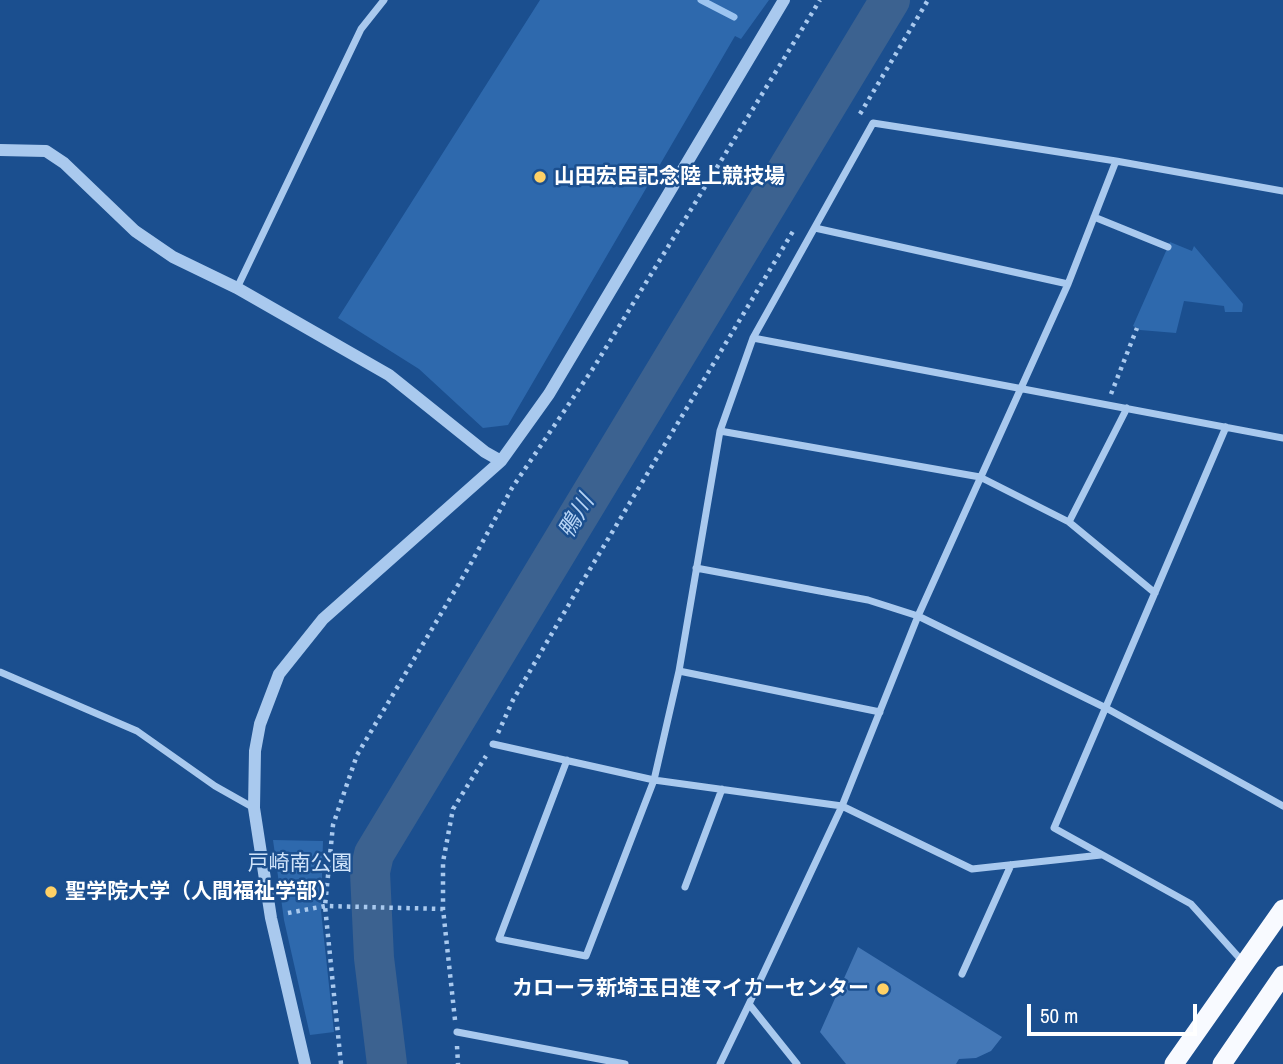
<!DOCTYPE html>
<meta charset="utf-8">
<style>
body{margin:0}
#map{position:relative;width:1283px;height:1064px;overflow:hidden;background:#1b4f8f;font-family:"Archivo Narrow",sans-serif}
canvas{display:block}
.scale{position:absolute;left:1027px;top:1004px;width:170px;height:32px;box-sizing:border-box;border:4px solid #fff;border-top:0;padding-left:9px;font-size:21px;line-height:24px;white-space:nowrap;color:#fff;-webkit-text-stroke:5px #1b4f8f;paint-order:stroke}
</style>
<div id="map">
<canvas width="1283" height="1064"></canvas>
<div class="scale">50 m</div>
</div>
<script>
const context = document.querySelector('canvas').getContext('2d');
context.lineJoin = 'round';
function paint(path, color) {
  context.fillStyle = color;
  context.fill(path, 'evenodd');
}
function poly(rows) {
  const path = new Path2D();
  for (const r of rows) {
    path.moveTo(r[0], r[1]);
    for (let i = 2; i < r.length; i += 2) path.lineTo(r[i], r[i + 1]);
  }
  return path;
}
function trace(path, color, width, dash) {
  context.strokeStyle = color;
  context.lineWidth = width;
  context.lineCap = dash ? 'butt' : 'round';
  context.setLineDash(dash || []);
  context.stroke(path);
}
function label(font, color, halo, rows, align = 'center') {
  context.font = font + ' "Archivo Narrow","Noto Sans JP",sans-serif';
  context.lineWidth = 5;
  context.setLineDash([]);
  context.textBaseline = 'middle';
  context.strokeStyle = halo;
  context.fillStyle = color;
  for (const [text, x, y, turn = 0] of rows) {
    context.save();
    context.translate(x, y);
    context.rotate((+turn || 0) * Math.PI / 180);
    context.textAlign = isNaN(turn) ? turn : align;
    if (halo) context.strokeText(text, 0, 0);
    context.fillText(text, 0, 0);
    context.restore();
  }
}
paint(poly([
 [540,0,769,0,741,39,735,36,508,425,483,428,419,369,338,318],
 [1170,242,1192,251,1194,246,1243,304,1242,312,1225,312,1224,306,1184,301,1176,333,1140,330,1133,326],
 [273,840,323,841,321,911,334,1032,310,1035,284,920]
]), '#2e69ad');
trace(poly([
 [701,0,734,17]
]), '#9cc4f0', 7);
trace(poly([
 [387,1064,374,958,370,872,374,854,890,0]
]), '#3c6290', 40);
paint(poly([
 [858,947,1002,1037,991,1051,976,1058,959,1059,956,1064,846,1064,820,1032]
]), '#4478b7');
trace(poly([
 [860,114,928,0],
 [1111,394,1137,328],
 [498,733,513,700,575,594,795,228],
 [288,913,325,906,443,909],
 [455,1020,443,909,443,862,453,809,486,756],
 [457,1046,458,1064],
 [341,1064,325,906,333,825,357,755,470,565,512,488,594,367,820,0]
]), '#a9c9ee', 4.5, [3.5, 5]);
trace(poly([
 [1116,161,1283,191],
 [1094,217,1168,247],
 [815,228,1068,284],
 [237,288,361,29,384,0],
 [753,338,1283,438],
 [1226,427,1054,828,1191,904,1243,962],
 [720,431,980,477,1069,522,1155,593],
 [1069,522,1127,408],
 [696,568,868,600,918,616,1106,708,1283,806],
 [679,671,880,712],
 [0,672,137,731,215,786,254,808],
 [493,744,654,780,842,806,972,869,1101,855],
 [567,760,499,939,586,956,654,780,679,671,720,431,753,338,873,123,1116,161,1068,284,918,616,842,806,749,1004],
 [685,887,722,789],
 [962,974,1011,865],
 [457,1032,625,1064],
 [720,1064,749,1004,797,1064]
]), '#a9c9ee', 7);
trace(poly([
 [0,150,46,151,64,163,135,231,173,257,237,288,389,375,485,452,501,461],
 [305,1064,271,918,254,808,255,751,260,724,279,674,323,619,501,461,549,394,784,0]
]), '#a9c9ee', 12);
trace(poly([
 [1174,1064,1283,909],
 [1222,1064,1283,975]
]), '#f8faff', 19);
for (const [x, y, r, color] of [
 [540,177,7,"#ffd166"],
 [51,892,7,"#ffd166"],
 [883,989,7,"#ffd166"]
]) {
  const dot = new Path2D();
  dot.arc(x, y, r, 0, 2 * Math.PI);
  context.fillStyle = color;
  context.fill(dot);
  trace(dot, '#1b4f8f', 2.5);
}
label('bold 21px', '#fff', '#1b4f8f', [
 ["山田宏臣記念陸上競技場",554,177],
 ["聖学院大学（人間福祉学部）",65,892],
 ["カローラ新埼玉日進マイカーセンター",869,989,"right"]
], 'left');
label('21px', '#cfe3fa', '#1b4f8f', [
 ["戸崎南公園",300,864]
]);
label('italic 23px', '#b5d3f5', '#1b4f8f', [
 ["鴨川",577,517,-59]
]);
</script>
